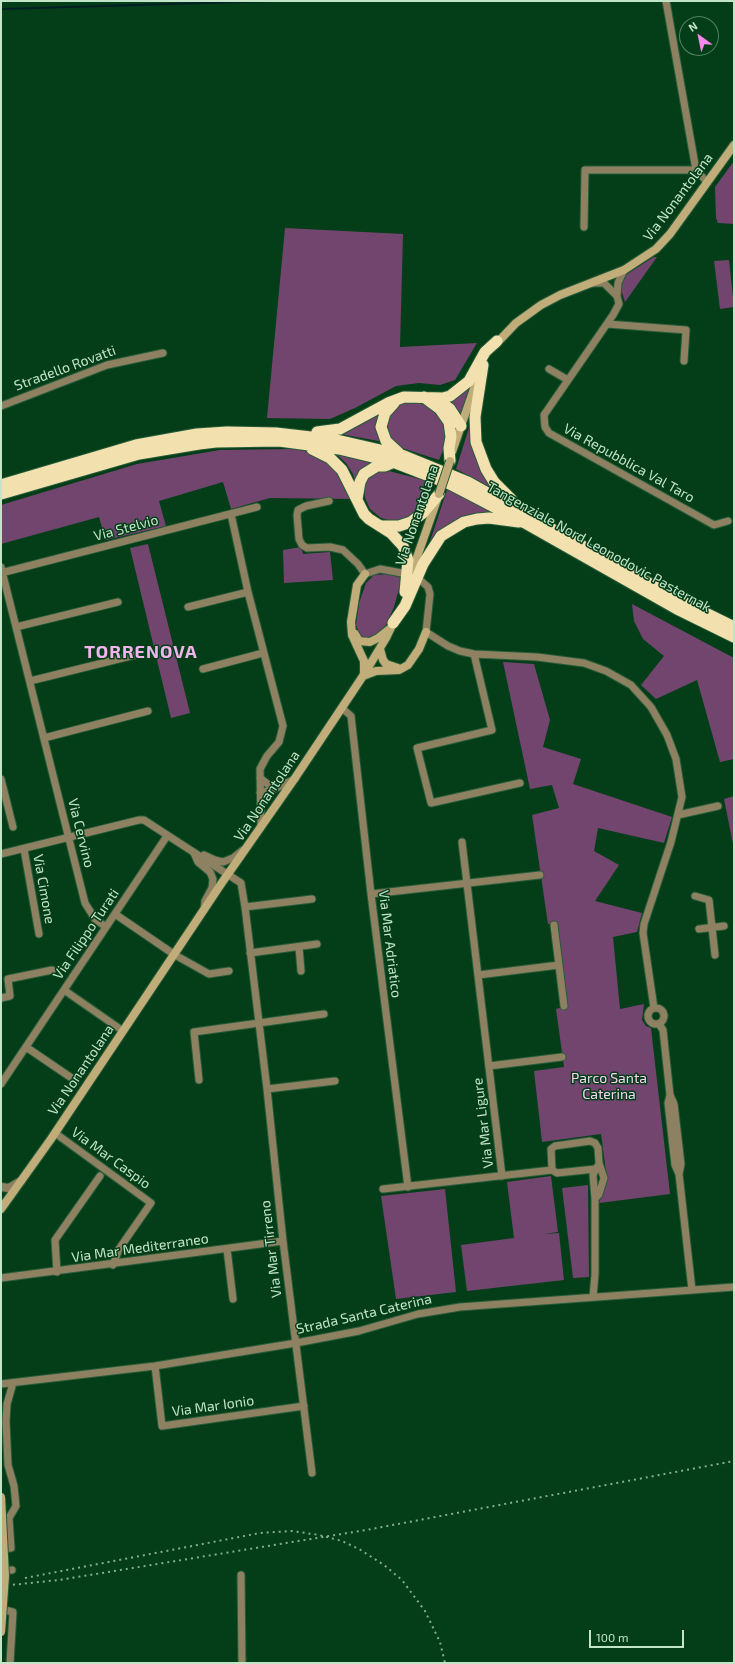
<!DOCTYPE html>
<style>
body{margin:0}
#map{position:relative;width:735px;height:1664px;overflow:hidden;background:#043e19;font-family:"Exo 2",sans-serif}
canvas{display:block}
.frame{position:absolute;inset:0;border:2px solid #c2e4c7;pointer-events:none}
.north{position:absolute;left:679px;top:16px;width:40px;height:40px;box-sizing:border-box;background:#043e19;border:1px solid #50805f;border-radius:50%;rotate:327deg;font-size:11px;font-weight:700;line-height:16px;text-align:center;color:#c2e4c7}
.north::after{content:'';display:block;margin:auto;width:14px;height:18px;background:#f589ee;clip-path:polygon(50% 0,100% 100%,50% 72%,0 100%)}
.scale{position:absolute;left:589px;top:1630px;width:95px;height:18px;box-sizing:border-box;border:2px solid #c2e4c7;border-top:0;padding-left:5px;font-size:12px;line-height:14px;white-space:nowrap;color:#c2e4c7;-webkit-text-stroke:3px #043e19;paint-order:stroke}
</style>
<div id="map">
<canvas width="735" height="1664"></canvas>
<div class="frame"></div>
<div class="north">N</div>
<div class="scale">100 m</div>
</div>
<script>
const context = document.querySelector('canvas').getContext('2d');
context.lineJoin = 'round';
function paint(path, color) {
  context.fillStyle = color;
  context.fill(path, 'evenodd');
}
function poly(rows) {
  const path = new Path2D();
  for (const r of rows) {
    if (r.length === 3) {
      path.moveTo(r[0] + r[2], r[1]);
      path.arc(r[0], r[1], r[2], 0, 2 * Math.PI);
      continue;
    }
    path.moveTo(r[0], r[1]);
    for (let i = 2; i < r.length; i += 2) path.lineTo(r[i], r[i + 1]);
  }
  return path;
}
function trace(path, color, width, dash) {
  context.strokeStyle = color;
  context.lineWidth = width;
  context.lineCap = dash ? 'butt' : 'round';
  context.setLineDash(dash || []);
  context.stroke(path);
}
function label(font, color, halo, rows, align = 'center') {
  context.font = font + ' "Exo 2",sans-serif';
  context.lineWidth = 3;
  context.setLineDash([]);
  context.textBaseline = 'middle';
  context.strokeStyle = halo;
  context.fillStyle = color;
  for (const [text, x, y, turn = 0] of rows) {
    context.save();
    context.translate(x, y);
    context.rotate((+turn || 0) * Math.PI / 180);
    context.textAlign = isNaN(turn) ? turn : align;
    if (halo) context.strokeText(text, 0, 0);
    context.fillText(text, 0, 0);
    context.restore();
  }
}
paint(poly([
 [734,161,734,224,718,223,716,218,715,187],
 [285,228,403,234,400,347,477,343,455,380,440,385,419,383,396,386,355,408,330,419,267,418],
 [654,257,657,257,625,302,620,286,624,276],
 [729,260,734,307,720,309,714,261],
 [470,386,461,414,447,399],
 [412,400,426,401,438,409,449,436,439,460,399,447,391,440,387,426,389,414,399,404],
 [387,406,384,442,340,434],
 [474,412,472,426,503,494,456,469],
 [295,449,318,454,335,466,354,499,270,498,231,509,223,482,159,501,166,526,106,540,99,517,1,544,1,505,137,464,220,450],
 [336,454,353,457,377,462,356,486,353,474,346,463],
 [381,469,432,482,422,510,411,518,396,522,381,518,370,509,365,498,364,484,371,474],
 [448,487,504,515,487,513,427,550],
 [148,544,190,713,171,718,130,548],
 [301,547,303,554,330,552,333,580,284,583,283,550],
 [388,574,402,578,394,607,386,625,377,636,367,640,360,635,356,625,359,603,366,583,374,575],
 [632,604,734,658,734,759,720,762,697,680,656,699,641,685,664,656,643,639,634,621],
 [503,662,534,664,550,720,543,747,581,759,573,784,672,817,664,843,598,828,594,851,619,865,595,901,642,913,637,932,613,937,620,1009,644,1004,642,1020,646,1026,651,1028,670,1194,599,1203,607,1180,601,1134,542,1142,534,1071,564,1067,556,1009,567,1006,557,923,548,924,532,815,559,808,552,785,530,789],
 [734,796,734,849,724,799],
 [551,1176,558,1232,544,1234,559,1233,564,1280,467,1291,461,1245,514,1238,507,1182],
 [588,1185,589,1277,573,1278,562,1188],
 [445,1189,456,1292,396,1299,381,1196]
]), '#72456e');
trace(poly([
 [1,9,272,1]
]), '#001f24', 2);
const minor = poly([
 [666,1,696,170,707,182],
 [584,227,585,170,696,170],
 [592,283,604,283,617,296,618,283,624,270],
 [617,296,619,304,613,315,544,415,545,427,549,433,714,525,728,521],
 [607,324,686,330,684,361],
 [549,369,568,380],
 [1,406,107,365,163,353],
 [329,501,306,506,298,510,297,515,299,539,302,545,307,548,330,547,343,550,358,564,365,574,380,569,402,573],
 [231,514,248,592,283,726,279,742,267,756,260,769,261,826],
 [1,567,85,903,95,919,106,927],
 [1,573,257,507],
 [419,579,428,587,430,594,426,632,448,646,460,651,474,654,537,657,584,663,606,671,631,685,651,707,667,735,676,759,682,797,671,842,644,924,643,933,654,1008],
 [188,607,248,592],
 [16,627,118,602],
 [474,654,492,730,417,748,431,803,520,783],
 [203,669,263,653],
 [30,681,135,655],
 [342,708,351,716,371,894,408,1187],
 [44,738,148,711],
 [260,778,269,785,279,786],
 [1,779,13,827],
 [260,793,272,790,295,779],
 [678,815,718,806],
 [462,842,502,1176],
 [24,849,39,934],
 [194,853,198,862,210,872,213,879,212,888,205,901,204,910],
 [1,854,139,820,144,820,241,883,245,907,267,1089,283,1241,312,1473],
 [204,855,215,860,223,862,233,858,243,850],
 [371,894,540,875],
 [695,896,709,900,715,955],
 [245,907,312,899],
 [115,914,175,955,209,974,229,971],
 [554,925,564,1006],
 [699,929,724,926],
 [299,947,301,971],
 [250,953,317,944],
 [478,975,559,965],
 [64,990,123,1031],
 [1,998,10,996,8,979,52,970],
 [656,1016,8],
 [659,1024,663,1030,670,1095,674,1104,681,1164,679,1174,692,1290],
 [26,1047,76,1081],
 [489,1066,562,1057],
 [199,1080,194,1032,324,1014],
 [1,1084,167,836],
 [267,1089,335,1081],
 [670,1095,668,1103,675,1165,679,1174],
 [55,1133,151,1203,119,1249,113,1265],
 [595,1169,557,1173,552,1170,551,1149,555,1146,590,1141,595,1143,598,1148,599,1163,604,1178,599,1194,595,1199],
 [383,1189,552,1170],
 [227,1249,233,1299],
 [57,1272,55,1240,100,1176],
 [1,1278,283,1241],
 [593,1297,595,1274,595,1199,593,1175,597,1167],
 [155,1366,162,1426,304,1406],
 [1,1384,155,1366,296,1343,359,1331,418,1314,460,1307,734,1287],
 [1,1519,9,1518,16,1506,14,1486,8,1465,6,1421,7,1404,13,1383],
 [1,1549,11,1548,9,1518],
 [1,1571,12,1570],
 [241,1575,242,1663],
 [1,1609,13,1612,10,1663]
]);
const tertiary = poly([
 [1,1187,9,1188,21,1181]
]);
const secondary = poly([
 [495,345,516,323,541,305,560,295,624,270,656,249,670,234,734,145],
 [452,452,477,380],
 [409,580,437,500],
 [355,634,359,641,370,642,378,638,388,630],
 [380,649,383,660,386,664,398,668],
 [364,673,364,661,352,635,351,622,357,585,365,574],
 [363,676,376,671,399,670,408,665,419,649,426,632],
 [1,1209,51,1139,221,884,295,778,363,676,386,638,395,619]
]);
const trunk = poly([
 [483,365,475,417,476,442,486,469,494,482,512,500],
 [424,397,440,409,449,422,451,437,449,448,450,461],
 [438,400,450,409,461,426],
 [394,403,385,413,381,427,386,441,399,453],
 [317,432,340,429,388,403,404,397,443,398,450,396,469,381,485,352,497,341],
 [312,449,330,458,342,470,364,514,369,519,391,533,403,546,408,560,405,592],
 [1,485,136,445,197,434,227,432,276,433,337,440,402,455,468,482,679,600,734,627],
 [1,494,139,454,199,444,216,442,279,441,339,449,393,462,450,484,525,523,677,609,734,637],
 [357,499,360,482,364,474,377,466,385,466,392,463],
 [382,526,399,526,411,522,423,513,439,494],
 [393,623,405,606,423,564,441,536,464,522,477,519,489,518,519,522]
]);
trace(minor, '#265c38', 9);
trace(tertiary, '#265c38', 10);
trace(secondary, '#265c38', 10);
trace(trunk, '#265c38', 13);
trace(minor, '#8d8161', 7);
trace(tertiary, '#8d8161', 8);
trace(secondary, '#c1ad79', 8);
trace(trunk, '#f2e0ae', 11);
trace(poly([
 [25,1578,260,1533,292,1531,319,1535,342,1541,359,1549,384,1565,402,1580,425,1611,440,1642,445,1663],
 [1,1586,59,1580,366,1530,734,1461]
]), '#84ae8e', 2, [2, 4]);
const secondaryBridge = poly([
 [439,494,450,461],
 [1,1497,5,1576,1,1632]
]);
trace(secondaryBridge, '#265c38', 10, []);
trace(secondaryBridge, '#c1ad79', 8);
label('14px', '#c2e4c7', '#043e19', [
 ["Via Nonantolana",678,197,-53],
 ["Stradello Rovatti",65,368,-20],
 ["Via Repubblica Val Taro",629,463,29],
 ["Via Nonantolana",417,515,-71],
 ["Via Stelvio",126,528,-15],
 ["Tangenziale Nord Leonodovic Pasternak",599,547,29],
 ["Via Nonantolana",267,796,-56],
 ["Via Cervino",81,833,76],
 ["Via Cimone",44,889,80],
 ["Via Filippo Turati",86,934,-56],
 ["Via Mar Adriatico",390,944,83],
 ["Via Nonantolana",81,1070,-56],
 ["Via Mar Ligure",483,1123,-97],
 ["Via Mar Caspio",111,1158,36],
 ["Via Mar Mediterraneo",140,1248,-8],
 ["Via Mar Tirreno",271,1249,-97],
 ["Strada Santa Caterina",364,1314,-13],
 ["Via Mar Ionio",213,1406,-8]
]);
label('14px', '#f6d6f2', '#043e19', [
 ["Parco Santa",609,1078],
 ["Caterina",609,1094]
]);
context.letterSpacing = '1px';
label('bold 18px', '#f1b4eb', '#043e19', [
 ["TORRENOVA",141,652]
]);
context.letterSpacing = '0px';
</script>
